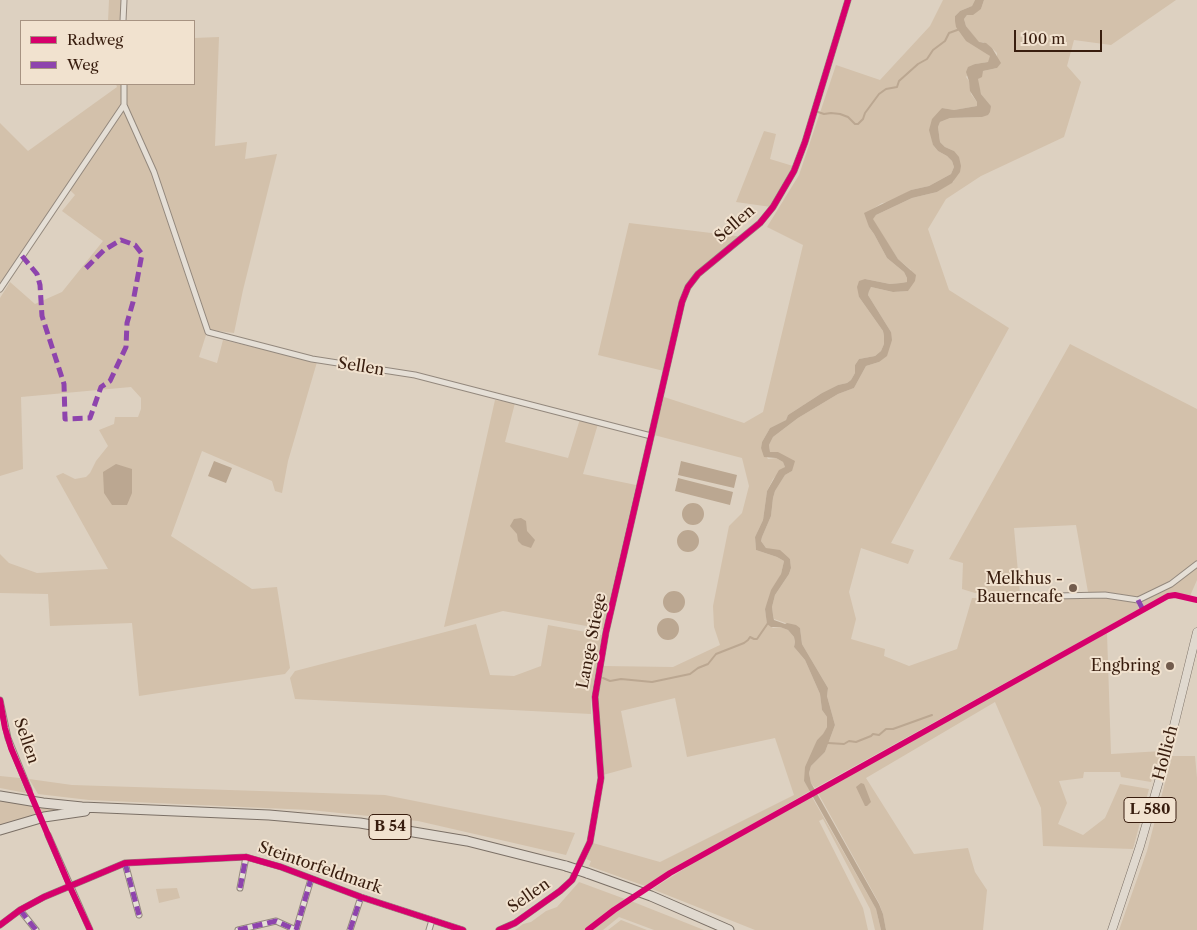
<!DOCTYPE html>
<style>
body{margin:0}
#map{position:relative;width:1197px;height:930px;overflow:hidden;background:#ddd1c1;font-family:"Libre Caslon Text",serif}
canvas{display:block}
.legend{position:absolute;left:20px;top:20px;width:175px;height:65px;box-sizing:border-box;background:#f1e2cf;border:1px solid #a79382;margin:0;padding:6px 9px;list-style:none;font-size:15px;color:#381d0e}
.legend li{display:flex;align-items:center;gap:10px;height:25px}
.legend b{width:25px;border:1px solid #a79382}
.scale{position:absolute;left:1014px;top:30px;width:88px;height:22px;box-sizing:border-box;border:2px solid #381d0e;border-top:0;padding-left:6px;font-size:15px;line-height:18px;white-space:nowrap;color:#381d0e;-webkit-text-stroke:4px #f1e2cf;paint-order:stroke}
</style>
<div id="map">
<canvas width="1197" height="930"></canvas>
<ul class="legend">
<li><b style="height:6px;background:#d6006c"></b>Radweg</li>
<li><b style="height:6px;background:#8e44ad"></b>Weg</li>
</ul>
<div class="scale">100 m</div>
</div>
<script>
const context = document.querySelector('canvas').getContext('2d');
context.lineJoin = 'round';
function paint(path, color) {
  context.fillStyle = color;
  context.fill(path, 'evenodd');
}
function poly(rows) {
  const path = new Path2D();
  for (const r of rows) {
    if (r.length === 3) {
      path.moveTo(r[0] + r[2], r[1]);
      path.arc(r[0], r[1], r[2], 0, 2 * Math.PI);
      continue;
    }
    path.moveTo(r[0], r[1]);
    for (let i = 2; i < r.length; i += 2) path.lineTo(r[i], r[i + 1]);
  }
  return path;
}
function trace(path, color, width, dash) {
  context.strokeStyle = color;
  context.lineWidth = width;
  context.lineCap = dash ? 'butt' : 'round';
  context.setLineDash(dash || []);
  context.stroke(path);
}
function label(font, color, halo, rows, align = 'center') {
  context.font = font + ' "Libre Caslon Text",serif';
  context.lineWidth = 4;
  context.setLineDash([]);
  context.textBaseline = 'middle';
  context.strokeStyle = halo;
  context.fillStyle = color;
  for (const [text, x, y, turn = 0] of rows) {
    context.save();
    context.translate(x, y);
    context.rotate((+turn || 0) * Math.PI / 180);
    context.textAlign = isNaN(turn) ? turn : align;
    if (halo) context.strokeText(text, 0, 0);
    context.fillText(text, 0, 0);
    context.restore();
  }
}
paint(poly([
 [109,0,126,0,126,21,108,21],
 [943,0,975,0,972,6,960,11,955,16,990,56,990,59,988,62,975,64,966,77,969,81,971,94,977,102,977,106,954,110,942,108,932,137,933,145,938,151,947,156,952,161,954,167,951,174,929,186,911,190,890,202,882,203,868,212,869,227,874,234,887,258,904,272,907,278,907,282,901,283,890,284,865,279,859,297,883,331,884,336,884,344,881,351,875,356,859,359,855,365,855,373,851,380,847,383,838,385,822,393,788,415,786,420,770,428,762,442,761,448,768,459,776,458,783,462,785,467,773,479,767,491,763,520,755,537,756,550,777,557,784,561,781,574,765,609,766,617,767,623,773,628,780,627,788,630,794,637,795,642,794,647,805,660,820,694,822,710,827,717,827,727,823,735,817,740,804,781,810,791,645,886,589,866,591,861,586,859,593,843,660,862,794,795,775,738,687,757,675,698,621,711,632,767,603,775,598,697,604,666,673,667,720,645,714,627,713,606,729,526,742,513,749,486,742,458,654,435,664,397,744,423,763,412,803,245,767,227,799,175,836,65,880,80,930,26],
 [984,0,1176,0,1111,45,1074,40,1067,66,1081,82,1064,137,981,176,946,199,928,229,949,290,1009,328,891,543,914,550,908,564,861,548,849,592,856,619,851,639,885,649,884,656,909,666,957,649,972,598,1018,599,1105,598,1137,603,1139,609,815,788,811,783,809,773,811,766,825,752,835,725,827,696,828,688,802,644,800,628,774,619,773,615,772,607,775,595,789,574,791,568,790,559,766,548,761,541,762,537,771,516,773,498,775,491,785,475,792,471,778,452,770,452,769,445,773,437,798,418,838,394,854,388,866,366,879,362,891,332,868,295,869,290,871,287,893,292,908,291,911,270,898,259,872,219,876,215,912,198,937,192,954,181,954,151,945,147,940,142,938,127,940,122,950,118,982,117,991,106,981,94,977,81,983,71,997,68,997,53,992,48,983,42,979,43,966,26,964,19,967,15,981,9],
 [219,37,215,146,247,142,245,159,277,154,243,290,234,333,210,330,177,232,171,233,206,335,199,357,217,363,223,340,317,362,288,461,282,493,275,491,272,481,202,451,171,536,252,589,277,587,290,668,285,674,139,696,132,623,50,626,48,594,0,593,0,554,9,563,37,573,108,569,56,476,63,473,75,479,86,477,90,473,96,461,108,446,99,430,114,424,115,417,138,417,141,409,141,398,131,387,21,397,23,469,0,476,0,298,10,282,35,304,62,292,103,241,62,211,75,195,70,190,0,287,0,123,28,151,117,87,116,84,194,84,194,38],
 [764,131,776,134,770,159,793,166,771,207,736,202],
 [629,223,744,237,697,273,682,295,664,371,598,355],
 [1070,344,1197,409,1197,561,1169,581,1138,597,1107,592,1088,592,1076,525,1014,528,1020,594,975,593,962,589,963,563,949,559],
 [495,400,515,403,505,442,568,458,580,419,598,424,583,474,636,485,603,629,503,611,444,627],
 [1197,567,1197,580,1190,596,1170,592,1144,607,1141,601],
 [476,624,490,675,514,676,541,666,548,625,602,635,591,698,591,714,295,699,290,678,295,671],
 [1107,633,1111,754,1162,751,1151,782,1121,777,1120,772,1084,772,1083,778,1059,781,1067,803,1058,824,1083,835,1105,818,1120,784,1149,789,1133,849,1043,846,1041,808,995,702,866,778,914,854,968,848,975,872,987,890,983,930,886,930,883,914,879,903,818,793],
 [1172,756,1195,756,1197,778,1197,930,1119,930,1147,851],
 [0,776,20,778,26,793,0,788],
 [29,779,72,785,385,795,575,833,566,855,418,821,310,810,89,800,38,794],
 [812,797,876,909,881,930,875,930,870,909,823,819,819,821,863,908,868,930,755,930,652,889,700,859],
 [0,800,68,810,0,827],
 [579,882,625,899,585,930,515,930,523,924,531,922,546,911,557,907],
 [177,888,180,898,159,903,156,889],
 [631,901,641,905,704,930,654,930,619,917,603,930,592,930],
 [621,920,647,930,608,930]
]), '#d3c1ab');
paint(poly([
 [975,0,984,0,981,9,973,15,967,15,964,19,966,26,979,42,986,43,992,48,1001,63,997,68,983,71,982,77,978,79,981,94,991,106,990,112,988,115,982,117,950,118,940,122,938,127,940,142,945,147,954,151,959,157,961,166,960,172,952,183,937,192,912,198,876,215,873,219,898,259,916,275,915,281,908,291,893,292,871,287,869,291,868,295,891,332,892,340,887,356,879,362,866,366,854,388,838,394,798,418,773,437,769,445,770,452,778,452,795,461,792,471,785,475,775,491,773,498,771,516,762,537,761,541,766,548,780,550,790,559,791,568,789,574,775,595,772,607,773,615,774,620,785,624,787,623,796,625,800,628,802,644,828,688,827,696,835,725,825,752,811,766,809,773,811,783,879,904,883,914,886,930,881,930,876,909,804,781,805,767,817,740,823,734,827,727,827,717,822,710,820,694,805,660,794,647,795,642,794,637,788,630,780,627,771,627,767,624,766,617,765,609,771,590,781,574,784,561,777,557,756,550,755,537,763,520,767,491,779,470,785,467,783,462,776,458,764,457,761,448,762,442,770,428,786,420,788,415,822,393,838,385,847,383,851,380,855,373,855,365,859,359,875,356,881,351,884,344,884,336,883,331,859,297,857,287,859,281,865,279,890,284,901,283,907,282,907,278,904,272,887,258,874,234,869,227,864,213,911,190,929,186,951,174,954,167,952,161,947,156,938,151,933,145,929,130,932,119,942,108,954,110,977,106,977,102,970,91,969,81,966,72,968,67,975,64,988,62,990,56,966,41,956,27,955,21,955,16,960,11,972,6],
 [214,461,232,468,226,483,208,476],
 [681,461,737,475,734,488,678,475],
 [116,464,132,469,132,493,127,505,112,505,104,493,103,472],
 [678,478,733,492,730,505,675,491],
 [693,514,11],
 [521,518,526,521,527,531,535,540,531,548,522,545,518,541,517,534,510,526,514,519],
 [688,541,11],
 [674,602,11],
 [668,629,11],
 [861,783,864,784,871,802,867,806,865,806,856,787]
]), '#bba791');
trace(poly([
 [818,112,824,114,831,113,840,114,848,117,855,124,858,124,863,119,865,113,879,94,886,89,897,87,899,81,918,64,927,59,933,50,945,41,949,33,960,29],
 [603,678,610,681,621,679,652,682,690,674,698,668,708,664,716,654,744,643,748,640,750,637,754,639,757,639,768,623],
 [828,743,844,744,849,741,856,742,871,736,873,734,879,735,886,729,893,729,932,715]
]), '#bba791', 2);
trace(poly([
 [29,790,48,835]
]), '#bcad9d', 5, [5, 2.5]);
const minor = poly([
 [123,21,124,0],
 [124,84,124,105,154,172,208,332,312,359,415,375,651,436],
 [0,289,124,105],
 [1056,596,1105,595,1138,600,1171,584,1197,564],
 [0,700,8,738,29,790],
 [48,835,90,930],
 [125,863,139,915],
 [240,888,246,857],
 [20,910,36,930],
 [0,925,20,910,44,897,125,863,246,857,281,867,361,897,463,930],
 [238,930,276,921,296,930],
 [296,930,311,879],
 [350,930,361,897],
 [429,930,432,920],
 [499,930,515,923,560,891,572,880,590,842,601,778,595,697,606,632,682,302,688,287,698,274,760,223,773,207,794,171,805,142,848,0]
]);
const primary = poly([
 [1112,930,1140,846,1168,750,1197,632]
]);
const trunk = poly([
 [0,796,43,803,82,807,269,815,360,823,467,841,566,866],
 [0,830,44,817,85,811],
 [587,873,651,896,729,930]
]);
trace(minor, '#93887d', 7);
trace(primary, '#7b7066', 9);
trace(trunk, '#7b7066', 11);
trace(minor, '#e5dfd6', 5);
trace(primary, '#e0d9cf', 8);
trace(trunk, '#e0d9cf', 9);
const trunkBridge = poly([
 [566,866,587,873]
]);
trace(trunkBridge, '#7b7066', 11, []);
trace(trunkBridge, '#e0d9cf', 9);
trace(poly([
 [22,256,37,274,40,285,42,316,64,384,65,419,90,418,101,387,110,381,126,347,127,323,133,302,142,254,135,245,121,240,104,250,83,271],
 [1138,600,1143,610],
 [125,863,139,915],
 [240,888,246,857],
 [20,910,36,930],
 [238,930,276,921,296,930],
 [296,930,311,879],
 [350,930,361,897]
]), '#8e44ad', 5, [10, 5]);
trace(poly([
 [0,700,5,728,11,748,70,887,90,930],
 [0,925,20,910,44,897,125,863,246,857,281,867,361,897,463,930],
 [499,930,515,923,560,891,572,880,590,842,601,778,595,697,606,632,682,302,688,287,698,274,760,223,773,207,794,171,805,142,848,0],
 [588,930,614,910,670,873,1168,596,1175,595,1197,600]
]), '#d6006c', 6);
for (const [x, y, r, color] of [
 [1073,588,5,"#725c4d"],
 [1170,666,5,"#725c4d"]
]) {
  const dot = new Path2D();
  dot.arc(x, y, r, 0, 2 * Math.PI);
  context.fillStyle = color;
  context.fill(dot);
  trace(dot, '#f1e2cf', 2);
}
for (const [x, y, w] of [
 [1150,810,52],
 [390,827,42]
]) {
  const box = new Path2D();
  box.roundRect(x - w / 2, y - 12.5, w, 25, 4);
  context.fillStyle = '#f1e2cf';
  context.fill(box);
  trace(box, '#381d0e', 1);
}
label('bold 15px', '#381d0e', null, [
 ["L 580",1150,810],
 ["B 54",390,827]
]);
label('16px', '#381d0e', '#f1e2cf', [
 ["Sellen",735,224,-41],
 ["Sellen",361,367,9],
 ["Lange Stiege",592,641,-79],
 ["Sellen",26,741,71],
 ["Hollich",1166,753,-75],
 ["Steintorfeldmark",320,868,19],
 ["Sellen",529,896,-35]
]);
label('16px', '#381d0e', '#f1e2cf', [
 ["Melkhus -",1063,579],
 ["Bauerncafe",1063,597],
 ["Engbring",1160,666]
], 'right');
</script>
